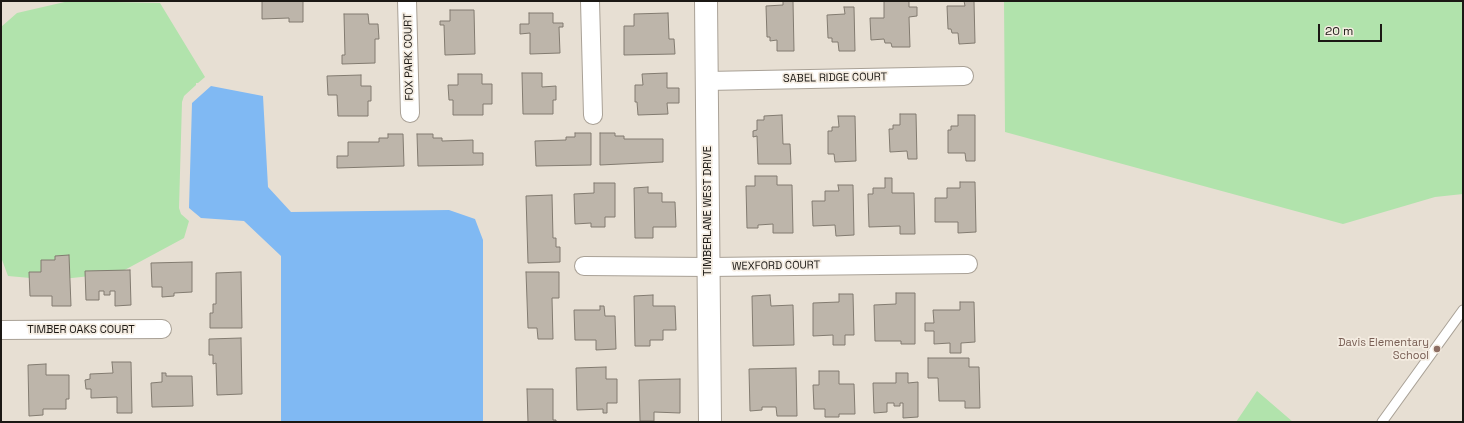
<!DOCTYPE html>
<style>
body{margin:0}
#map{position:relative;width:1464px;height:423px;overflow:hidden;background:#e7dfd3;font-family:"Space Grotesk",sans-serif}
canvas{display:block}
.frame{position:absolute;inset:0;border:2px solid #1b1814;pointer-events:none}
.scale{position:absolute;left:1318px;top:24px;width:64px;height:18px;box-sizing:border-box;border:2px solid #1b1814;border-top:0;padding-left:5px;font-size:12px;line-height:14px;white-space:nowrap;color:#1b1814;-webkit-text-stroke:3px #f4ece1;paint-order:stroke}
</style>
<div id="map">
<canvas width="1464" height="423"></canvas>
<div class="frame"></div>
<div class="scale">20 m</div>
</div>
<script>
const context = document.querySelector('canvas').getContext('2d');
context.lineJoin = 'round';
function paint(path, color) {
  context.fillStyle = color;
  context.fill(path, 'evenodd');
}
function poly(rows) {
  const path = new Path2D();
  for (const r of rows) {
    path.moveTo(r[0], r[1]);
    for (let i = 2; i < r.length; i += 2) path.lineTo(r[i], r[i + 1]);
  }
  return path;
}
function trace(path, color, width, dash) {
  context.strokeStyle = color;
  context.lineWidth = width;
  context.lineCap = dash ? 'butt' : 'round';
  context.setLineDash(dash || []);
  context.stroke(path);
}
function label(font, color, halo, rows, align = 'center') {
  context.font = font + ' "Space Grotesk",sans-serif';
  context.lineWidth = 3.5;
  context.setLineDash([]);
  context.textBaseline = 'middle';
  context.strokeStyle = halo;
  context.fillStyle = color;
  for (const [text, x, y, turn = 0] of rows) {
    context.save();
    context.translate(x, y);
    context.rotate((+turn || 0) * Math.PI / 180);
    context.textAlign = isNaN(turn) ? turn : align;
    if (halo) context.strokeText(text, 0, 0);
    context.fillText(text, 0, 0);
    context.restore();
  }
}
paint(poly([
 [69,1,160,3,205,77,198,83,196,83,196,85,184,96,182,102,179,208,181,214,189,221,184,238,119,273,53,280,8,276,1,257,1,27,17,13],
 [1004,1,1463,1,1463,194,1435,197,1343,224,1005,132],
 [1257,391,1293,422,1236,422]
]), '#b1e3ac');
paint(poly([
 [211,86,263,96,268,187,291,212,449,210,475,219,483,240,483,422,281,422,281,256,244,221,201,218,189,208,192,103]
]), '#80b9f3');
const building = poly([
 [262,1,303,1,303,22,289,22,289,18,262,19,262,1],
 [783,1,793,1,794,51,777,51,777,40,770,41,770,37,767,37,766,6,783,5,783,1],
 [884,1,909,1,909,7,917,7,917,16,909,17,910,47,892,47,891,43,885,43,884,39,871,40,870,18,884,18,884,1],
 [964,1,974,1,975,43,959,44,958,33,952,33,951,29,948,29,947,6,965,6,964,1],
 [844,7,854,7,855,51,839,51,838,42,832,42,832,38,828,38,827,15,845,14,844,7],
 [450,10,474,10,475,54,445,55,444,25,440,25,440,21,450,21,450,10],
 [529,13,553,13,553,23,563,23,563,27,559,27,560,53,530,54,530,33,520,34,520,24,529,24,529,13],
 [668,13,669,39,674,39,675,54,624,55,624,26,634,26,634,14,668,13],
 [344,14,368,14,369,24,378,24,379,39,375,39,375,63,342,64,342,55,345,55,344,14],
 [522,73,542,73,542,87,556,86,556,100,553,100,553,114,523,114,522,73],
 [667,73,667,88,679,88,679,103,667,103,668,114,638,115,637,102,635,102,635,85,643,85,642,74,667,73],
 [458,74,482,74,482,84,492,84,492,104,483,104,483,115,453,115,453,100,449,100,448,85,458,85,458,74],
 [361,75,361,86,371,86,371,101,368,101,368,116,338,116,337,95,328,95,327,76,361,75],
 [900,114,916,114,917,159,908,159,907,151,890,152,889,129,893,129,893,125,900,125,900,114],
 [782,115,783,144,790,144,791,164,758,164,757,136,753,137,753,131,757,130,757,120,764,120,764,116,782,115],
 [958,115,975,115,975,161,966,161,965,153,948,153,948,130,951,130,951,126,958,126,958,115],
 [838,116,855,116,856,161,835,162,834,154,828,154,828,131,832,131,832,127,839,127,838,116],
 [575,133,591,133,591,165,536,166,535,141,566,140,566,137,575,137,575,133],
 [600,133,615,133,615,136,624,136,624,139,663,139,663,162,600,165,600,133],
 [388,134,403,134,404,166,337,168,337,156,348,156,348,142,379,142,379,138,388,138,388,134],
 [417,134,433,134,433,138,442,138,442,141,473,140,473,153,483,153,483,165,418,166,417,134],
 [755,176,777,176,777,185,792,185,793,233,773,233,773,224,758,225,758,228,747,228,746,186,755,186,755,176],
 [885,178,892,178,892,193,914,193,915,234,900,234,900,226,869,227,868,194,873,194,873,188,885,188,885,178],
 [960,182,975,182,976,232,958,233,958,222,935,222,935,198,947,198,947,188,960,188,960,182],
 [594,183,615,183,615,217,605,217,605,227,591,227,591,223,575,224,574,194,594,193,594,183],
 [838,185,853,185,854,235,836,236,835,225,813,226,812,201,825,201,825,191,839,191,838,185],
 [648,187,648,193,662,193,662,202,675,202,676,227,653,227,653,238,635,238,634,188,648,187],
 [552,195,553,238,556,238,556,247,560,247,560,262,528,263,526,196,552,195],
 [69,255,71,306,52,306,52,296,30,296,29,272,41,272,41,260,55,260,55,256,69,255],
 [192,262,192,292,174,293,174,296,162,297,162,287,152,287,151,263,192,262],
 [130,270,131,305,115,306,115,291,110,291,110,295,104,295,104,291,99,291,99,300,86,300,85,271,130,270],
 [241,272,242,328,210,328,210,313,213,313,213,304,216,304,216,273,241,272],
 [526,272,559,272,559,298,552,298,553,339,538,339,537,328,528,328,526,272],
 [896,293,915,293,915,344,901,344,901,341,875,341,874,305,896,304,896,293],
 [839,294,853,294,854,335,845,335,845,345,833,345,833,335,813,336,813,303,839,302,839,294],
 [653,295,653,306,675,306,676,330,663,330,663,340,650,340,650,346,635,346,634,296,653,295],
 [770,295,771,306,793,305,794,345,753,346,752,296,770,295],
 [960,302,974,302,975,342,961,343,961,353,950,353,950,343,934,344,934,331,925,331,925,323,934,323,933,310,960,310,960,302],
 [600,306,604,306,605,316,615,316,616,349,596,350,596,340,575,340,574,310,600,310,600,306],
 [241,338,242,394,217,395,216,363,213,364,213,355,209,355,209,339,241,338],
 [928,358,969,358,969,367,979,367,980,408,965,408,965,401,939,401,938,378,928,378,928,358],
 [112,362,131,362,132,413,117,413,117,397,91,398,91,389,86,389,85,380,90,379,90,374,113,373,112,362],
 [46,364,46,375,69,375,69,399,66,399,66,409,43,409,43,415,29,416,28,365,46,364],
 [606,367,606,379,617,379,617,403,607,403,607,413,603,413,603,409,577,410,576,368,606,367],
 [796,368,797,416,777,416,776,407,762,407,762,410,750,411,749,369,796,368],
 [819,371,839,371,839,384,854,384,855,414,839,414,839,417,825,417,825,409,814,409,813,385,819,385,819,371],
 [162,373,166,373,166,376,192,376,193,406,152,407,151,383,162,382,162,373],
 [896,373,908,373,908,383,918,382,918,417,903,418,903,403,900,403,900,406,894,406,894,403,887,403,887,412,874,413,873,383,896,383,896,373],
 [680,379,680,413,654,412,654,421,640,421,639,380,680,379],
 [527,389,553,389,553,420,556,420,556,422,528,422,527,389]
]);
paint(building, '#bdb5aa');
trace(building, '#827b70', 1);
const service = poly([
 [1382,422,1463,310]
]);
const minor = poly([
 [407,1,410,113],
 [590,1,593,115],
 [707,81,964,76],
 [584,266,709,267,968,264],
 [1,330,162,329]
]);
const tertiary = poly([
 [706,1,710,422]
]);
trace(service, '#a9a196', 11);
trace(minor, '#a9a196', 20);
trace(tertiary, '#a9a196', 24);
trace(service, '#fff', 9);
trace(minor, '#fff', 18);
trace(tertiary, '#fff', 22);
for (const [x, y, r, color] of [
 [1437,349,4,"#8d6e63"]
]) {
  const dot = new Path2D();
  dot.arc(x, y, r, 0, 2 * Math.PI);
  context.fillStyle = color;
  context.fill(dot);
  trace(dot, '#f4ece1', 1.5);
}
label('11px', '#1b1814', '#f4ece1', [
 ["FOX PARK COURT",409,57,-91],
 ["SABEL RIDGE COURT",835,78,-1],
 ["TIMBERLANE WEST DRIVE",708,211,-90],
 ["WEXFORD COURT",776,266,-1],
 ["TIMBER OAKS COURT",81,330]
]);
label('11px', '#785e54', '#f4ece1', [
 ["Davis Elementary",1429,343],
 ["School",1429,356]
], 'right');
</script>
